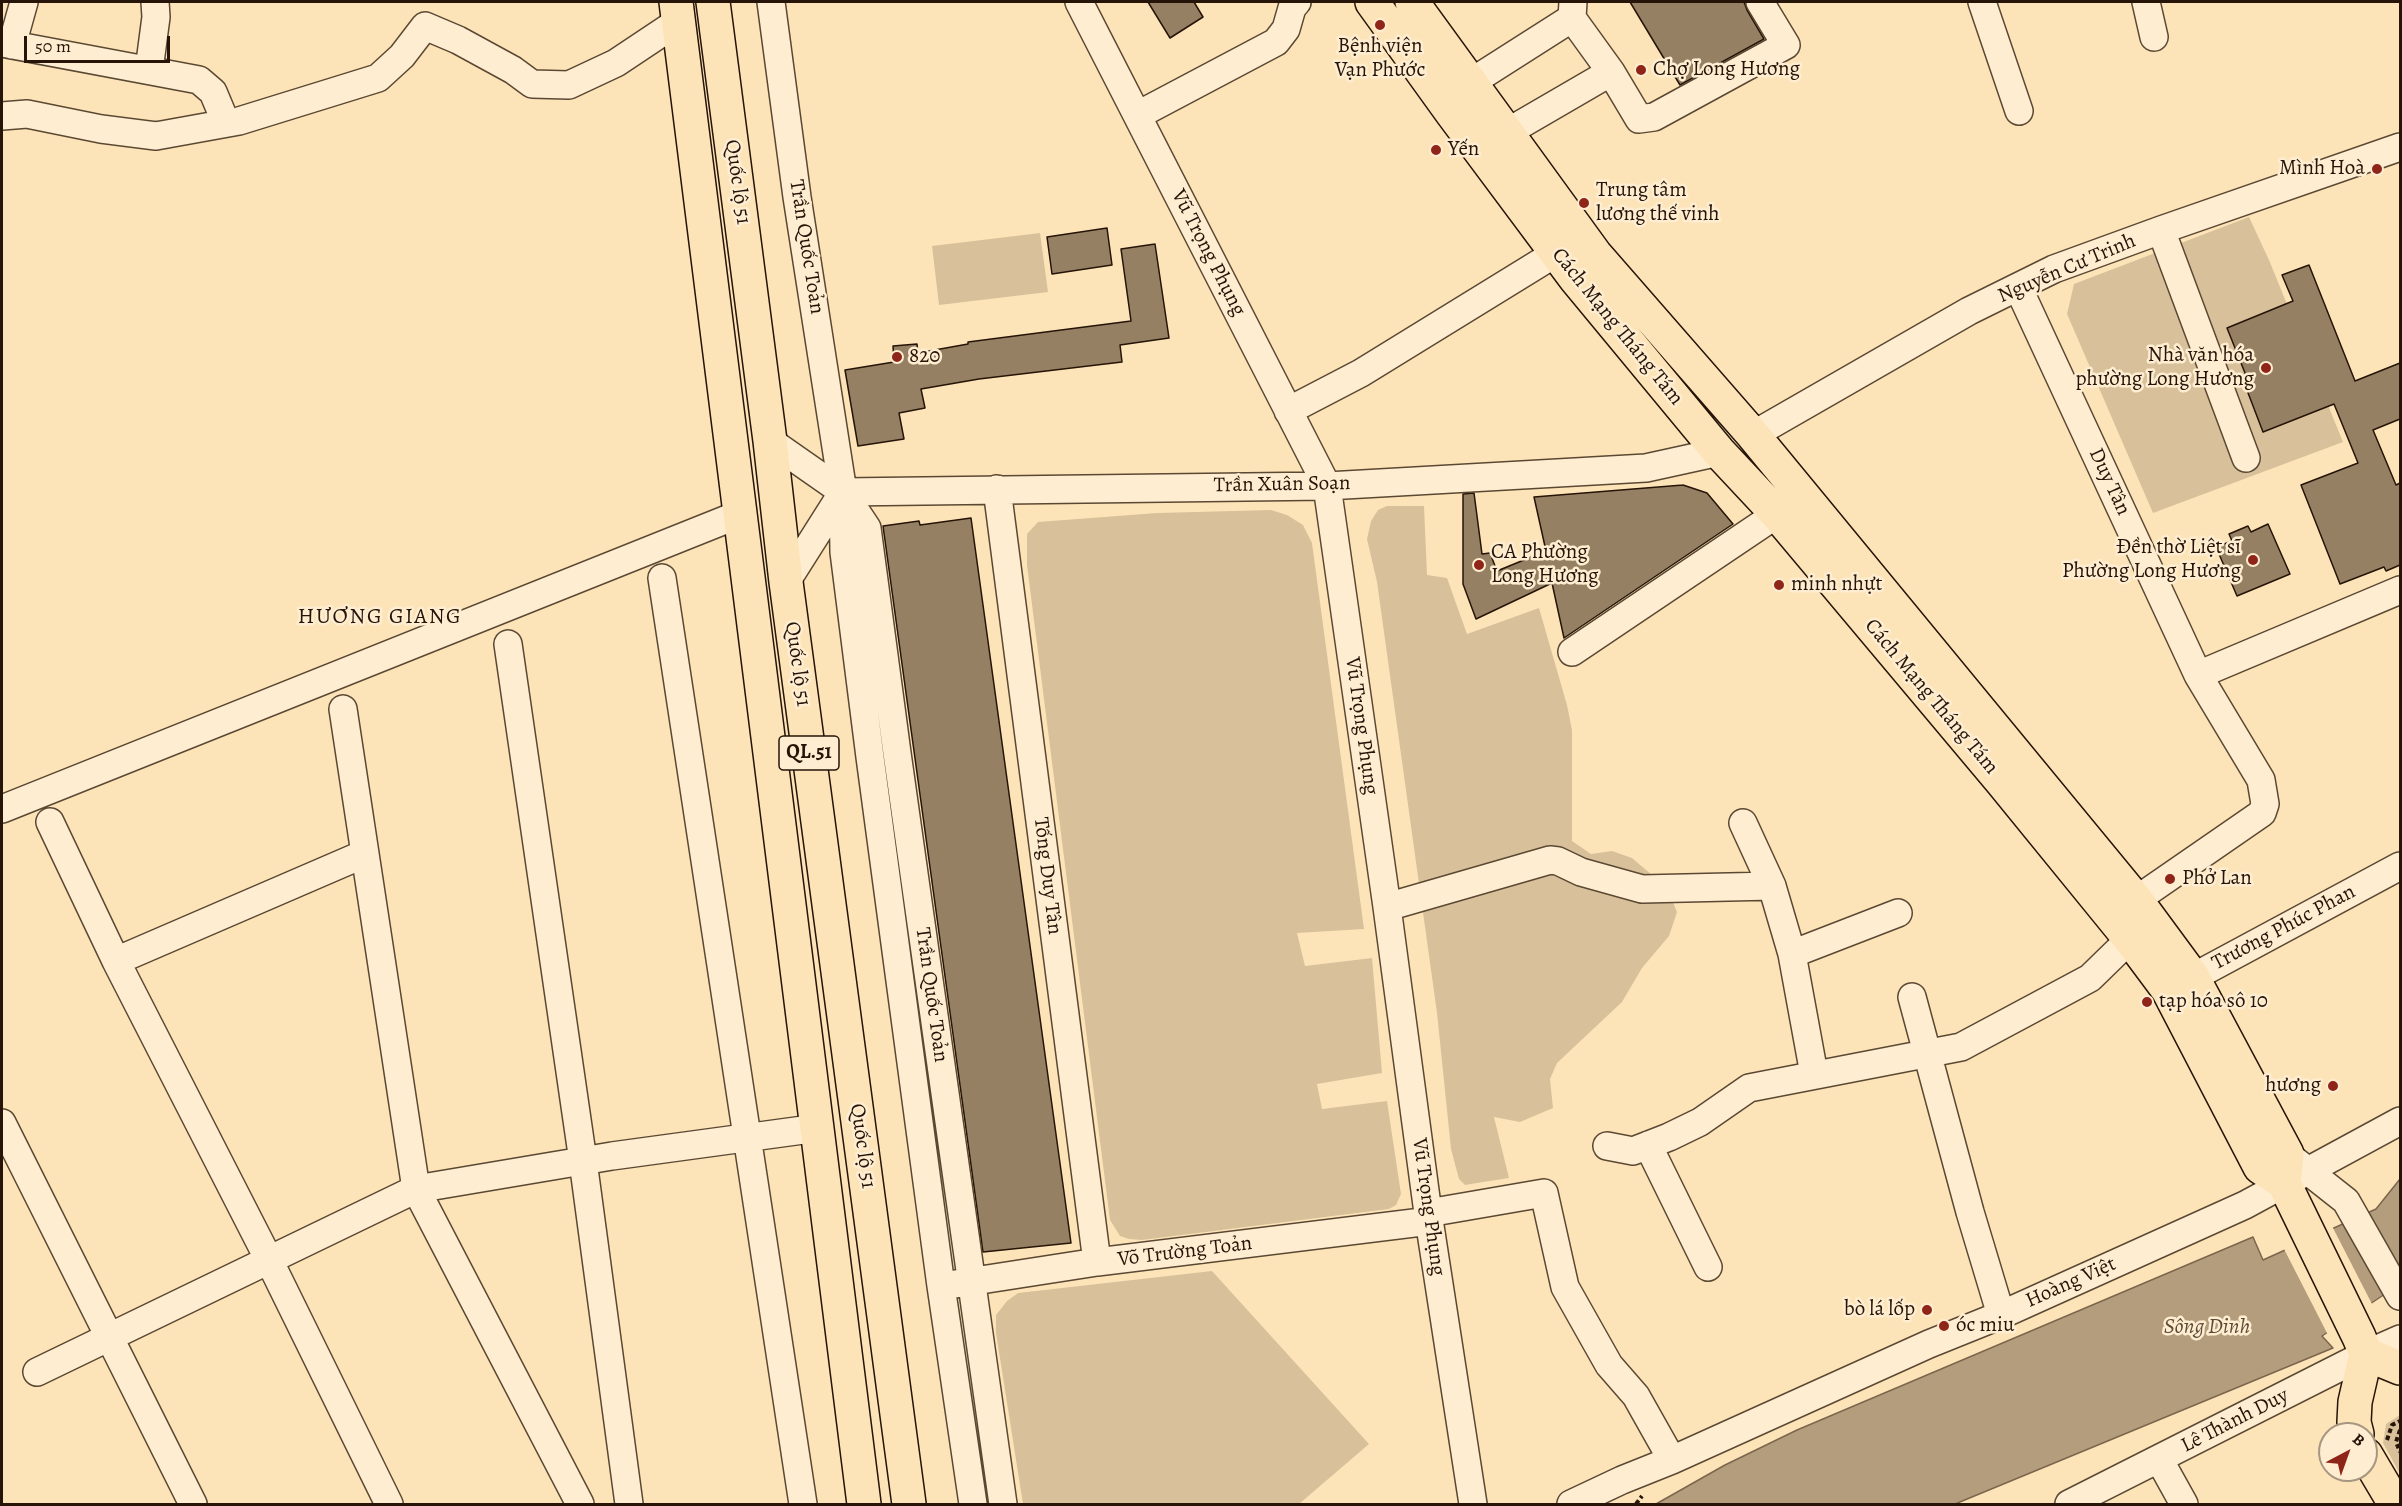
<!DOCTYPE html>
<meta charset="utf-8">
<style>
body{margin:0}
#map{position:relative;width:2402px;height:1506px;overflow:hidden;background:#fde4b8;font-family:Alegreya,serif}
canvas{display:block}
.frame{position:absolute;inset:0;border:3px solid #251407;pointer-events:none}
.north{position:absolute;left:2318px;top:1422px;width:60px;height:60px;box-sizing:border-box;background:#feedd1;border:2px solid #a79680;border-radius:50%;rotate:41deg;font-size:16px;font-weight:700;line-height:24px;text-align:center;color:#251407}
.north::after{content:'';display:block;margin:auto;width:21px;height:27px;background:#8f2418;clip-path:polygon(50% 0,100% 100%,50% 72%,0 100%)}
.scale{position:absolute;left:24px;top:36px;width:146px;height:27px;box-sizing:border-box;border:3px solid #251407;border-top:0;padding-left:8px;font-size:18px;line-height:21px;white-space:nowrap;color:#251407;-webkit-text-stroke:4px #feedd1;paint-order:stroke}
</style>
<div id="map">
<canvas width="2402" height="1506"></canvas>
<div class="frame"></div>
<div class="north">B</div>
<div class="scale">50 m</div>
</div>
<script>
const context = document.querySelector('canvas').getContext('2d');
context.lineJoin = 'round';
function paint(path, color) {
  context.fillStyle = color;
  context.fill(path, 'evenodd');
}
function poly(rows) {
  const path = new Path2D();
  for (const r of rows) {
    path.moveTo(r[0], r[1]);
    for (let i = 2; i < r.length; i += 2) path.lineTo(r[i], r[i + 1]);
  }
  return path;
}
function trace(path, color, width, dash) {
  context.strokeStyle = color;
  context.lineWidth = width;
  context.lineCap = dash ? 'butt' : 'round';
  context.setLineDash(dash || []);
  context.stroke(path);
}
function label(font, color, halo, rows, align = 'center') {
  context.font = font + ' Alegreya,serif';
  context.lineWidth = 5;
  context.setLineDash([]);
  context.textBaseline = 'middle';
  context.strokeStyle = halo;
  context.fillStyle = color;
  for (const [text, x, y, turn = 0] of rows) {
    context.save();
    context.translate(x, y);
    context.rotate((+turn || 0) * Math.PI / 180);
    context.textAlign = isNaN(turn) ? turn : align;
    if (halo) context.strokeText(text, 0, 0);
    context.fillText(text, 0, 0);
    context.restore();
  }
}
paint(poly([
 [2249,217,2269,260,2343,442,2153,513,2067,314,2074,284],
 [1040,233,1048,292,939,305,932,246],
 [1387,506,1424,506,1427,575,1447,578,1467,634,1539,608,1567,705,1572,730,1572,841,1591,854,1612,851,1632,858,1652,875,1672,900,1677,912,1669,936,1642,968,1622,1002,1557,1063,1550,1079,1553,1108,1520,1122,1494,1117,1509,1178,1477,1183,1465,1185,1459,1179,1451,1149,1437,1013,1377,582,1367,539,1371,521,1378,510],
 [1271,510,1287,515,1303,525,1312,543,1364,929,1297,933,1305,966,1372,958,1382,1073,1317,1084,1322,1109,1387,1101,1401,1194,1396,1205,1389,1209,1142,1240,1129,1239,1120,1236,1110,1220,1027,565,1027,534,1038,522,1157,513],
 [1212,1271,1369,1444,1299,1504,1023,1504,996,1333,996,1315,1007,1301,1018,1293],
 [2400,1415,2400,1474,2383,1443,2386,1424]
]), '#d8c19a');
const water = poly([
 [2400,1179,2400,1284,2322,1336,2333,1348,1955,1504,1656,1504,1725,1465,1797,1430,2253,1237,2263,1260,2376,1209,2400,1179]
]);
paint(water, '#b49d7c');
trace(water, '#7b664d', 1.5);
paint(poly([
 [2332,1226,2373,1306,2328,1335,2283,1247]
]), '#fde4b8');
const building = poly([
 [1148,2,1194,2,1203,17,1170,38,1148,2],
 [1630,2,1744,2,1747,10,1764,39,1680,85,1630,2],
 [1107,228,1112,265,1052,274,1047,237,1107,228],
 [1155,244,1169,338,1120,345,1122,362,979,379,921,389,925,408,899,413,904,439,858,446,845,370,894,362,893,346,917,344,918,353,968,344,968,342,1131,321,1121,249,1155,244],
 [2309,265,2355,381,2400,363,2400,419,2373,430,2396,485,2400,483,2400,565,2386,571,2384,567,2340,584,2301,485,2358,463,2334,404,2263,432,2245,385,2249,383,2227,328,2293,301,2282,275,2309,265],
 [1683,485,1707,493,1733,524,1564,638,1552,583,1476,619,1463,584,1463,494,1474,493,1482,554,1490,553,1497,571,1546,551,1534,497,1683,485],
 [971,518,1071,1243,983,1252,883,526,919,521,920,525,971,518],
 [2268,524,2290,574,2237,596,2216,547,2232,541,2229,534,2248,526,2251,532,2268,524]
]);
paint(building, '#958063');
trace(building, '#251407', 1.5);
const minor = poly([
 [771,2,797,197,843,492,844,552,870,757,941,1286,973,1504],
 [1079,2,1327,486,1387,907,1428,1213,1473,1504],
 [1573,2,1572,18,1611,72,1639,119,1654,117,1786,45,1760,2],
 [1982,2,2019,111],
 [2146,2,2154,37],
 [2,43,199,80,213,92,226,123],
 [12,45,24,2],
 [149,70,156,17,155,2],
 [1470,83,1572,18],
 [1138,115,1276,42,1286,29,1292,8,1297,2],
 [2,116,27,114,101,129,156,136,239,121,378,78,402,56,425,26,458,40,513,70,532,84,569,85,616,63,679,21],
 [1506,133,1611,72],
 [2161,230,2246,458],
 [2018,287,2198,675,2400,590],
 [1288,411,1361,373,1556,253],
 [1753,435,1969,311,2054,269,2161,230,2400,147],
 [770,441,843,492,1327,486,1646,468,1719,452],
 [997,489,1097,1262],
 [843,492,867,528,897,753,1003,1504],
 [662,578,803,1504],
 [786,582,843,492],
 [508,644,583,1161,629,1504],
 [1572,652,1777,514],
 [343,709,416,1189,580,1504],
 [2,809,740,514],
 [50,822,116,961,269,1260,389,1504],
 [1743,823,1772,886,1792,954,1814,1074],
 [2136,900,2262,813,2265,804,2261,780,2198,675],
 [1387,907,1550,860,1558,861,1581,872,1642,889,1772,886],
 [1792,954,1898,913],
 [116,961,364,854],
 [2175,987,2400,866],
 [1912,997,1970,1212,2001,1315],
 [2,1123,193,1504],
 [1648,1145,1708,1267],
 [1607,1146,1633,1151,1669,1137,1700,1122,1749,1088,1961,1047,2090,978,2130,939],
 [2294,1160,2346,1201,2400,1296],
 [1428,1213,1544,1193,1565,1287,1609,1365,1636,1396,1672,1460],
 [955,1284,1097,1262,1430,1221],
 [37,1372,416,1189,612,1156,818,1128],
 [2159,1459,2184,1504],
 [1571,1504,1622,1480,1672,1460,1929,1344,2001,1315,2245,1205,2400,1121],
 [2069,1504,2366,1354,2400,1339]
]);
const major = poly([
 [1372,2,1452,113,1575,278,1719,452,1777,514,2002,782,2130,939,2168,990,2260,1167,2284,1183,2359,1337,2366,1354,2355,1402,2354,1422,2357,1434],
 [1412,2,1595,254,1753,435,2136,900,2192,976,2287,1154,2284,1183],
 [2366,1354,2400,1368],
 [2366,1455,2395,1504]
]);
const highway = poly([
 [676,2,864,1504],
 [713,2,770,441,786,582,909,1504]
]);
trace(minor, '#5b4833', 30);
trace(major, '#251407', 36);
trace(highway, '#251407', 36);
trace(poly([
 [2400,1430,2396,1442,2400,1452],
 [2387,1440,2392,1425,2400,1421],
 [1636,1504,1642,1496]
]), '#251407', 4, [4.5, 3]);
trace(minor, '#feedd1', 27);
trace(major, '#fde4b8', 33);
trace(highway, '#fde4b8', 33);
for (const [x, y, r, color] of [
 [1380,25,6,"#8f2418"],
 [1641,70,6,"#8f2418"],
 [1436,150,6,"#8f2418"],
 [2377,169,6,"#8f2418"],
 [1584,203,6,"#8f2418"],
 [897,357,6,"#8f2418"],
 [2266,368,6,"#8f2418"],
 [2253,560,6,"#8f2418"],
 [1479,565,6,"#8f2418"],
 [1779,585,6,"#8f2418"],
 [2170,879,6,"#8f2418"],
 [2147,1002,6,"#8f2418"],
 [2333,1086,6,"#8f2418"],
 [1927,1310,6,"#8f2418"],
 [1944,1326,6,"#8f2418"]
]) {
  const dot = new Path2D();
  dot.arc(x, y, r, 0, 2 * Math.PI);
  context.fillStyle = color;
  context.fill(dot);
  trace(dot, '#feedd1', 2);
}
for (const [x, y, w] of [
 [809,753,60]
]) {
  const box = new Path2D();
  box.roundRect(x - w / 2, y - 17, w, 34, 4.5);
  context.fillStyle = '#feedd1';
  context.fill(box);
  trace(box, '#251407', 1.5);
}
label('bold 20px', '#251407', null, [
 ["QL.51",809,753]
]);
label('21px', '#251407', '#feedd1', [
 ["Bệnh viện",1380,47,"center"],
 ["Vạn Phước",1380,71,"center"],
 ["Chợ Long Hương",1653,70],
 ["Yến",1448,150],
 ["Mình Hoà",2365,169,"right"],
 ["Trung tâm",1596,191],
 ["lương thế vinh",1596,215],
 ["Nhà văn hóa",2254,356,"right"],
 ["phường Long Hương",2254,380,"right"],
 ["820",909,357],
 ["Đền thờ Liệt sĩ",2241,548,"right"],
 ["Phường Long Hương",2241,572,"right"],
 ["CA Phường",1491,553],
 ["Long Hương",1491,577],
 ["minh nhựt",1791,585],
 ["Phở Lan",2182,879],
 ["tạp hóa sô 10",2159,1002],
 ["hương",2321,1086,"right"],
 ["bò lá lốp",1915,1310,"right"],
 ["óc miu",1956,1326]
], 'left');
label('21px', '#251407', '#feedd1', [
 ["Quốc lộ 51",737,182,82],
 ["Trần Quốc Toản",806,247,81],
 ["Vũ Trọng Phụng",1208,253,63],
 ["Nguyễn Cư Trinh",2067,269,-23],
 ["Cách Mạng Tháng Tám",1617,327,51],
 ["Duy Tân",2109,482,65],
 ["Trần Xuân Soạn",1282,485,-1],
 ["Quốc lộ 51",797,664,82],
 ["Cách Mạng Tháng Tám",1931,697,50],
 ["Vũ Trọng Phụng",1361,726,82],
 ["Tống Duy Tân",1047,876,83],
 ["Trương Phúc Phan",2284,928,-28],
 ["Trần Quốc Toản",931,995,82],
 ["Quốc lộ 51",862,1146,82],
 ["Vũ Trọng Phụng",1428,1207,82],
 ["Võ Trường Toản",1185,1252,-7],
 ["Hoàng Việt",2071,1283,-24],
 ["Lê Thành Duy",2235,1421,-27]
]);
context.letterSpacing = '1.5px';
label('22px', '#251407', '#feedd1', [
 ["HƯƠNG GIANG",380,618]
]);
context.letterSpacing = '0px';
label('italic 22px', '#5e4b36', '#feedd1', [
 ["Sông Dinh",2207,1328]
]);
</script>
